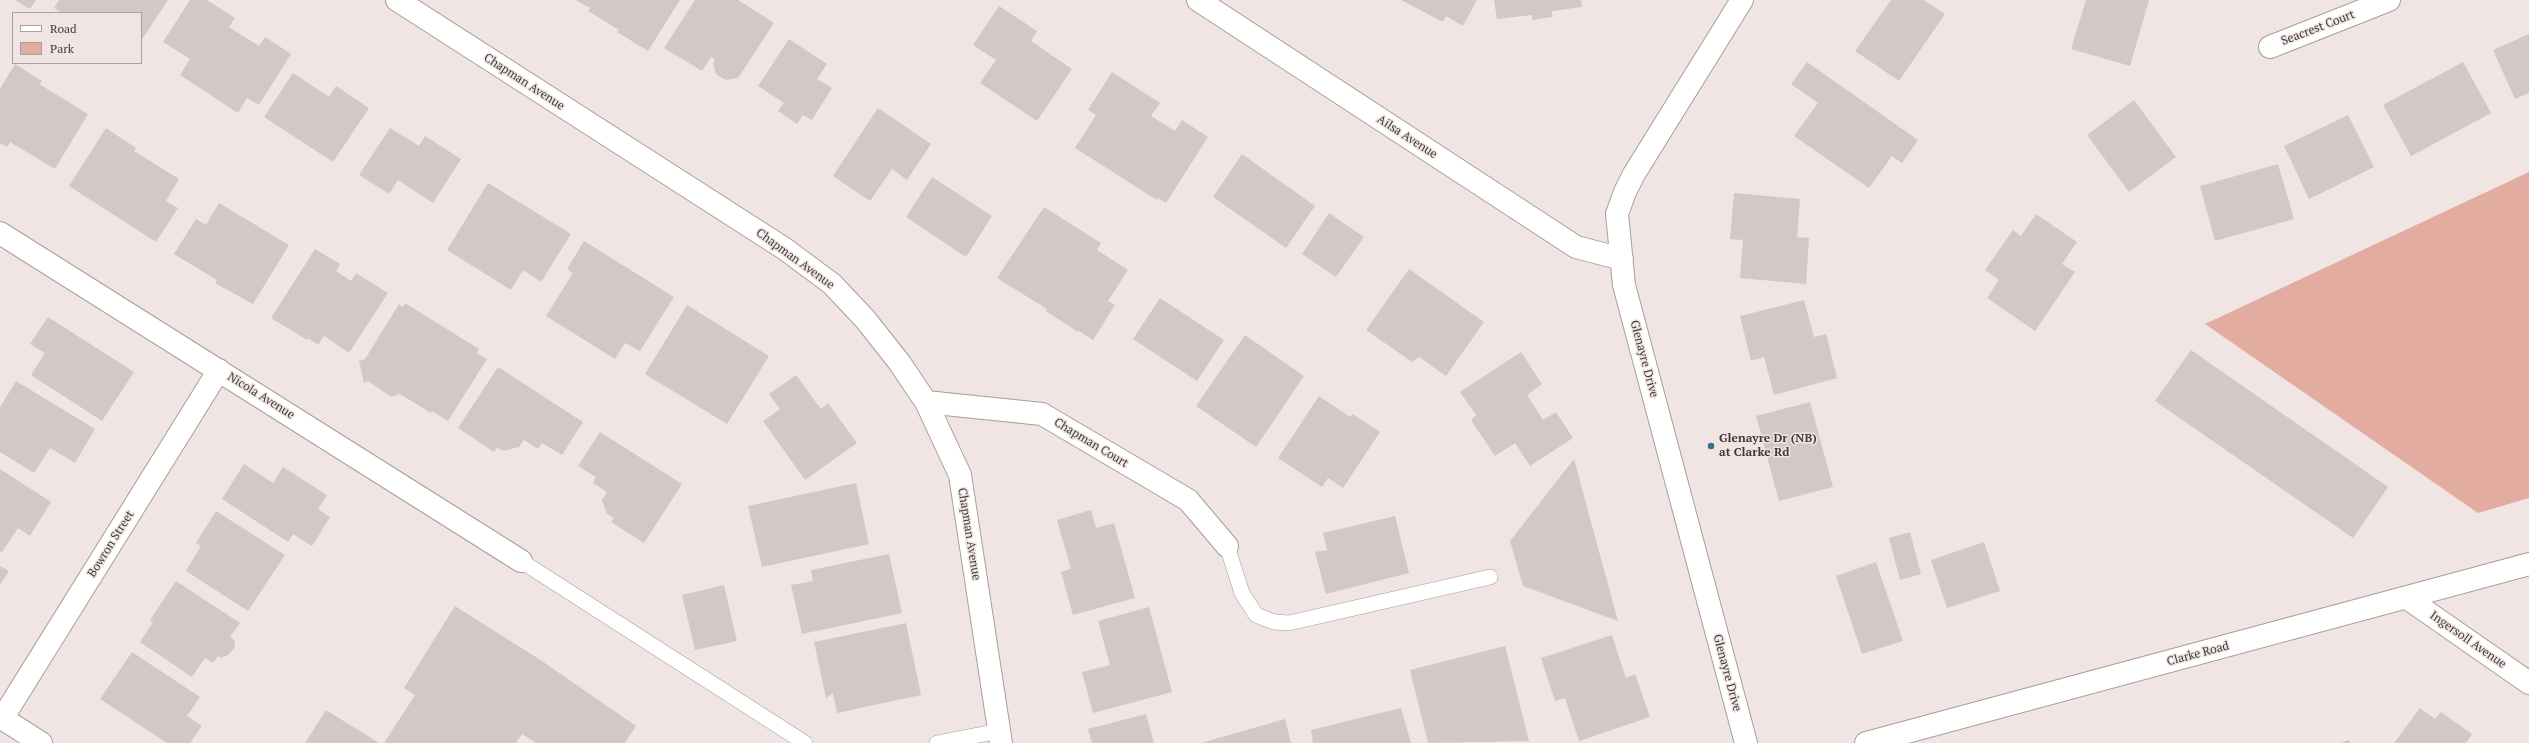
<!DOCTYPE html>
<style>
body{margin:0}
#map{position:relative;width:2529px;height:743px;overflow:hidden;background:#f1e5e3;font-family:"PT Serif",serif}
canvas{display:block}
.legend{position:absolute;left:12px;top:12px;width:130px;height:52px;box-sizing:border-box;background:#f1e5e3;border:1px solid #aaa19f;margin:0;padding:5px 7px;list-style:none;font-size:12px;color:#3f3b3a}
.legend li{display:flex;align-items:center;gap:8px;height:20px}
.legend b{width:20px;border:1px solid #aaa19f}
</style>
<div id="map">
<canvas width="2529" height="743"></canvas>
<ul class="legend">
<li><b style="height:5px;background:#fff"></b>Road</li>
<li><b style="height:11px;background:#e2aca0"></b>Park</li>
</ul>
</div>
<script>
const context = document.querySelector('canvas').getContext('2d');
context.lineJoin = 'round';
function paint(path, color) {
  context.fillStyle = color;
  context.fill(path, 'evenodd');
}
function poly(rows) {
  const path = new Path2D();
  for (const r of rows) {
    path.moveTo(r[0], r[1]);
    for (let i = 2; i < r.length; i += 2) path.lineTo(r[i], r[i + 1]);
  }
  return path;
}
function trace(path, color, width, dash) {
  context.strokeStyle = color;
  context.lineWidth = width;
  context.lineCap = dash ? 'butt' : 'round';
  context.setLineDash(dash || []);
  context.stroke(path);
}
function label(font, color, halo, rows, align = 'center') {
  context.font = font + ' "PT Serif",serif';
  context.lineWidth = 3;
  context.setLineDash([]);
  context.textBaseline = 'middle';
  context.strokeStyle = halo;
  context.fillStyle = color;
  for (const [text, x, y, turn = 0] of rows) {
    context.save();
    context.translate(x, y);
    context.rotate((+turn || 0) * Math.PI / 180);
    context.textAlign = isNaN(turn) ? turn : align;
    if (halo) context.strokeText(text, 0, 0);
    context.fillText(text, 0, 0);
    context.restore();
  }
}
paint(poly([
 [2529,172,2529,498,2478,513,2205,324]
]), '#e2aca0');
paint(poly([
 [15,0,36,0,30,9],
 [59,0,168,0,141,41,141,13,62,13,54,8],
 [190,0,207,0,235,18,229,27,259,46,265,37,291,54,259,105,247,98,238,113,180,75,190,59,163,42],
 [576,0,680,0,648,51,617,32,619,30,588,11,590,8],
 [695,0,738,0,774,23,738,78,726,80,716,74,713,63,715,60,711,57,702,71,664,48],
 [1401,0,1477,0,1463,26,1446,16,1443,22],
 [1494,0,1581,0,1582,7,1552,11,1552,17,1532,20,1532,15,1497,19],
 [1891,0,1924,0,1945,14,1899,81,1855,51],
 [2086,0,2149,0,2130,66,2071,49],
 [999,6,1037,31,1031,41,1072,69,1037,121,980,83,996,60,973,45],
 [2529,34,2529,93,2515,99,2493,50],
 [789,39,827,64,817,79,832,88,812,120,803,115,797,124,778,111,784,103,758,86],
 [1807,62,1918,140,1902,163,1892,156,1869,188,1794,136,1818,103,1791,84],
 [2463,62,2491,113,2411,156,2383,105],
 [15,64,42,81,39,84,88,114,55,169,10,142,7,147,0,143,0,89],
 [1112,72,1160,103,1151,116,1175,131,1182,120,1208,137,1166,203,1158,198,1157,200,1075,148,1096,115,1088,110],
 [293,73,329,97,336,86,369,108,333,162,264,117],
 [2134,100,2176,157,2129,192,2087,135],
 [878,108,931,144,907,180,892,169,870,201,833,176],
 [2348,115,2374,167,2309,199,2284,146],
 [106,128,136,148,134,151,179,179,166,201,178,208,156,242,69,186],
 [390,128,419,146,425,136,461,159,433,203,398,180,389,194,359,175],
 [1242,154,1315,206,1286,248,1213,197],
 [2278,164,2294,219,2215,241,2200,186],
 [932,177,992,216,966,257,906,217],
 [488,183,571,234,541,282,523,270,511,290,447,250],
 [1734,193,1800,199,1797,237,1809,238,1806,284,1740,278,1743,240,1730,239],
 [219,203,289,245,253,304,215,283,217,280,174,254,196,219,206,225],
 [1044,207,1101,243,1097,250,1128,270,1108,301,1115,305,1093,340,1079,331,1078,332,1046,311,1047,309,997,278],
 [1329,213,1364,237,1336,277,1302,254],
 [2036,214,2077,242,2062,264,2075,272,2035,331,1987,298,1999,280,1985,270,2013,230,2021,236],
 [584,241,674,297,640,351,625,343,615,359,546,316,573,273,567,269],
 [315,249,340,264,336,271,351,281,356,273,388,293,349,353,324,336,318,345,308,338,307,340,271,318],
 [1409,269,1484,322,1446,376,1419,357,1412,362,1366,330],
 [1160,298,1224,340,1197,381,1133,339],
 [1804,300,1814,337,1826,334,1837,378,1774,395,1764,357,1751,361,1740,316],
 [405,303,479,349,477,353,487,359,448,421,432,411,431,413,400,394,391,397,368,381,364,383,359,361,365,359,399,304,403,307],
 [687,305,769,356,727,424,645,374],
 [48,317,134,372,102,421,31,375,45,353,30,344],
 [1245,335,1304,376,1256,447,1196,406],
 [2191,350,2388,487,2353,538,2155,401],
 [1521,352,1542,384,1527,395,1543,420,1556,412,1573,438,1530,466,1515,443,1495,456,1471,420,1476,415,1460,392],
 [498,367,583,422,562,455,542,443,538,449,524,440,519,447,503,451,497,447,494,452,458,428],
 [796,375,821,409,828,403,857,443,805,480,763,421,780,409,769,394],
 [16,381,95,429,75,463,50,448,34,473,0,452,0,407],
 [1319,396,1350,417,1353,414,1380,432,1343,488,1328,478,1322,487,1278,458],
 [1810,402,1833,487,1779,501,1756,416],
 [600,432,682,484,644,543,611,522,614,518,607,514,602,500,607,492,593,483,596,477,578,466],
 [1574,459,1597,544,1618,621,1523,586,1510,541],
 [244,464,273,483,283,467,327,495,318,509,330,517,312,546,293,534,288,542,222,499],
 [0,469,51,502,30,536,18,528,2,552,0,551],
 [856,483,869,544,762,567,748,506],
 [1091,510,1096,528,1114,523,1135,598,1073,615,1061,572,1071,569,1057,520],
 [216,511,285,555,248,611,186,571,201,546,196,543],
 [1395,516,1409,573,1326,594,1315,552,1327,550,1323,533],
 [1910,532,1921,574,1900,580,1889,538],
 [1984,542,2000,591,1947,608,1931,560],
 [889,554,902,613,802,634,791,585,813,581,811,570],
 [1876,562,1903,641,1862,654,1836,576],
 [0,566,9,571,0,585],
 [176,581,240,623,230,637,234,640,235,647,228,655,221,658,218,656,213,663,205,658,192,677,140,642,153,622,150,620],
 [724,585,737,641,695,650,682,595],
 [455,606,539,659,636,726,625,743,536,743,522,734,516,743,384,743,415,695,404,688],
 [1149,607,1172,692,1093,713,1082,672,1110,665,1098,621],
 [906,623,921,695,837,713,833,693,826,698,814,642],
 [1612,635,1626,678,1635,674,1650,717,1579,741,1565,698,1555,701,1541,658],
 [1505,646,1529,741,1428,743,1410,670],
 [132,652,200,697,187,716,202,726,190,743,167,743,100,699],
 [1401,708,1411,743,1313,743,1311,730],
 [2420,708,2435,719,2441,712,2472,734,2466,743,2394,743],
 [326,710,379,743,305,743],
 [1146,714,1154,743,1092,743,1088,729],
 [1285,719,1291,743,1201,743],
 [2349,740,2350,743,2340,743]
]), '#d3c8c5');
const lane = poly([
 [1227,546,1242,593,1256,615,1274,622,1289,623,1490,577],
 [521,561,805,743],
 [937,743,999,731]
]);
const street = poly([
 [397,0,785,249,832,284,865,319,899,362,926,402,960,475,1001,743],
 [2270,47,2389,0],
 [0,233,521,561],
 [926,402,1042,414,1188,500,1227,546],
 [2407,598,2529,683],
 [0,717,41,743],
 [2,719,219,370]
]);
const secondary = poly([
 [1198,0,1576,247,1622,259],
 [1742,0,1634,174,1625,192,1617,214,1624,285,1746,743],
 [1866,743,2529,564]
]);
trace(lane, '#a89d9b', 16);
trace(street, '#a89d9b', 24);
trace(secondary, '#a89d9b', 24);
trace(lane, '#fff', 15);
trace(street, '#fff', 22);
trace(secondary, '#fff', 22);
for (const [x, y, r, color] of [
 [1711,446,4,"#347288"]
]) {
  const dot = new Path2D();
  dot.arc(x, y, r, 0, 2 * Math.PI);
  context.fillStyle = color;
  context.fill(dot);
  trace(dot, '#f1e5e3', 1.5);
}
label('12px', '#3f3b3a', '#f1e5e3', [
 ["Seacrest Court",2318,28,-21],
 ["Chapman Avenue",524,82,33],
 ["Ailsa Avenue",1407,137,33],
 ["Chapman Avenue",795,259,36],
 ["Glenayre Drive",1644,359,75],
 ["Nicola Avenue",261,396,32],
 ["Chapman Court",1091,443,31],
 ["Chapman Avenue",969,534,81],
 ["Bowron Street",111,544,-58],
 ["Ingersoll Avenue",2468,640,35],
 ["Clarke Road",2198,654,-15],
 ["Glenayre Drive",1727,673,75]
]);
label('bold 12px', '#3f3b3a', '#f1e5e3', [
 ["Glenayre Dr (NB)",1719,439],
 ["at Clarke Rd",1719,453]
], 'left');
</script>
